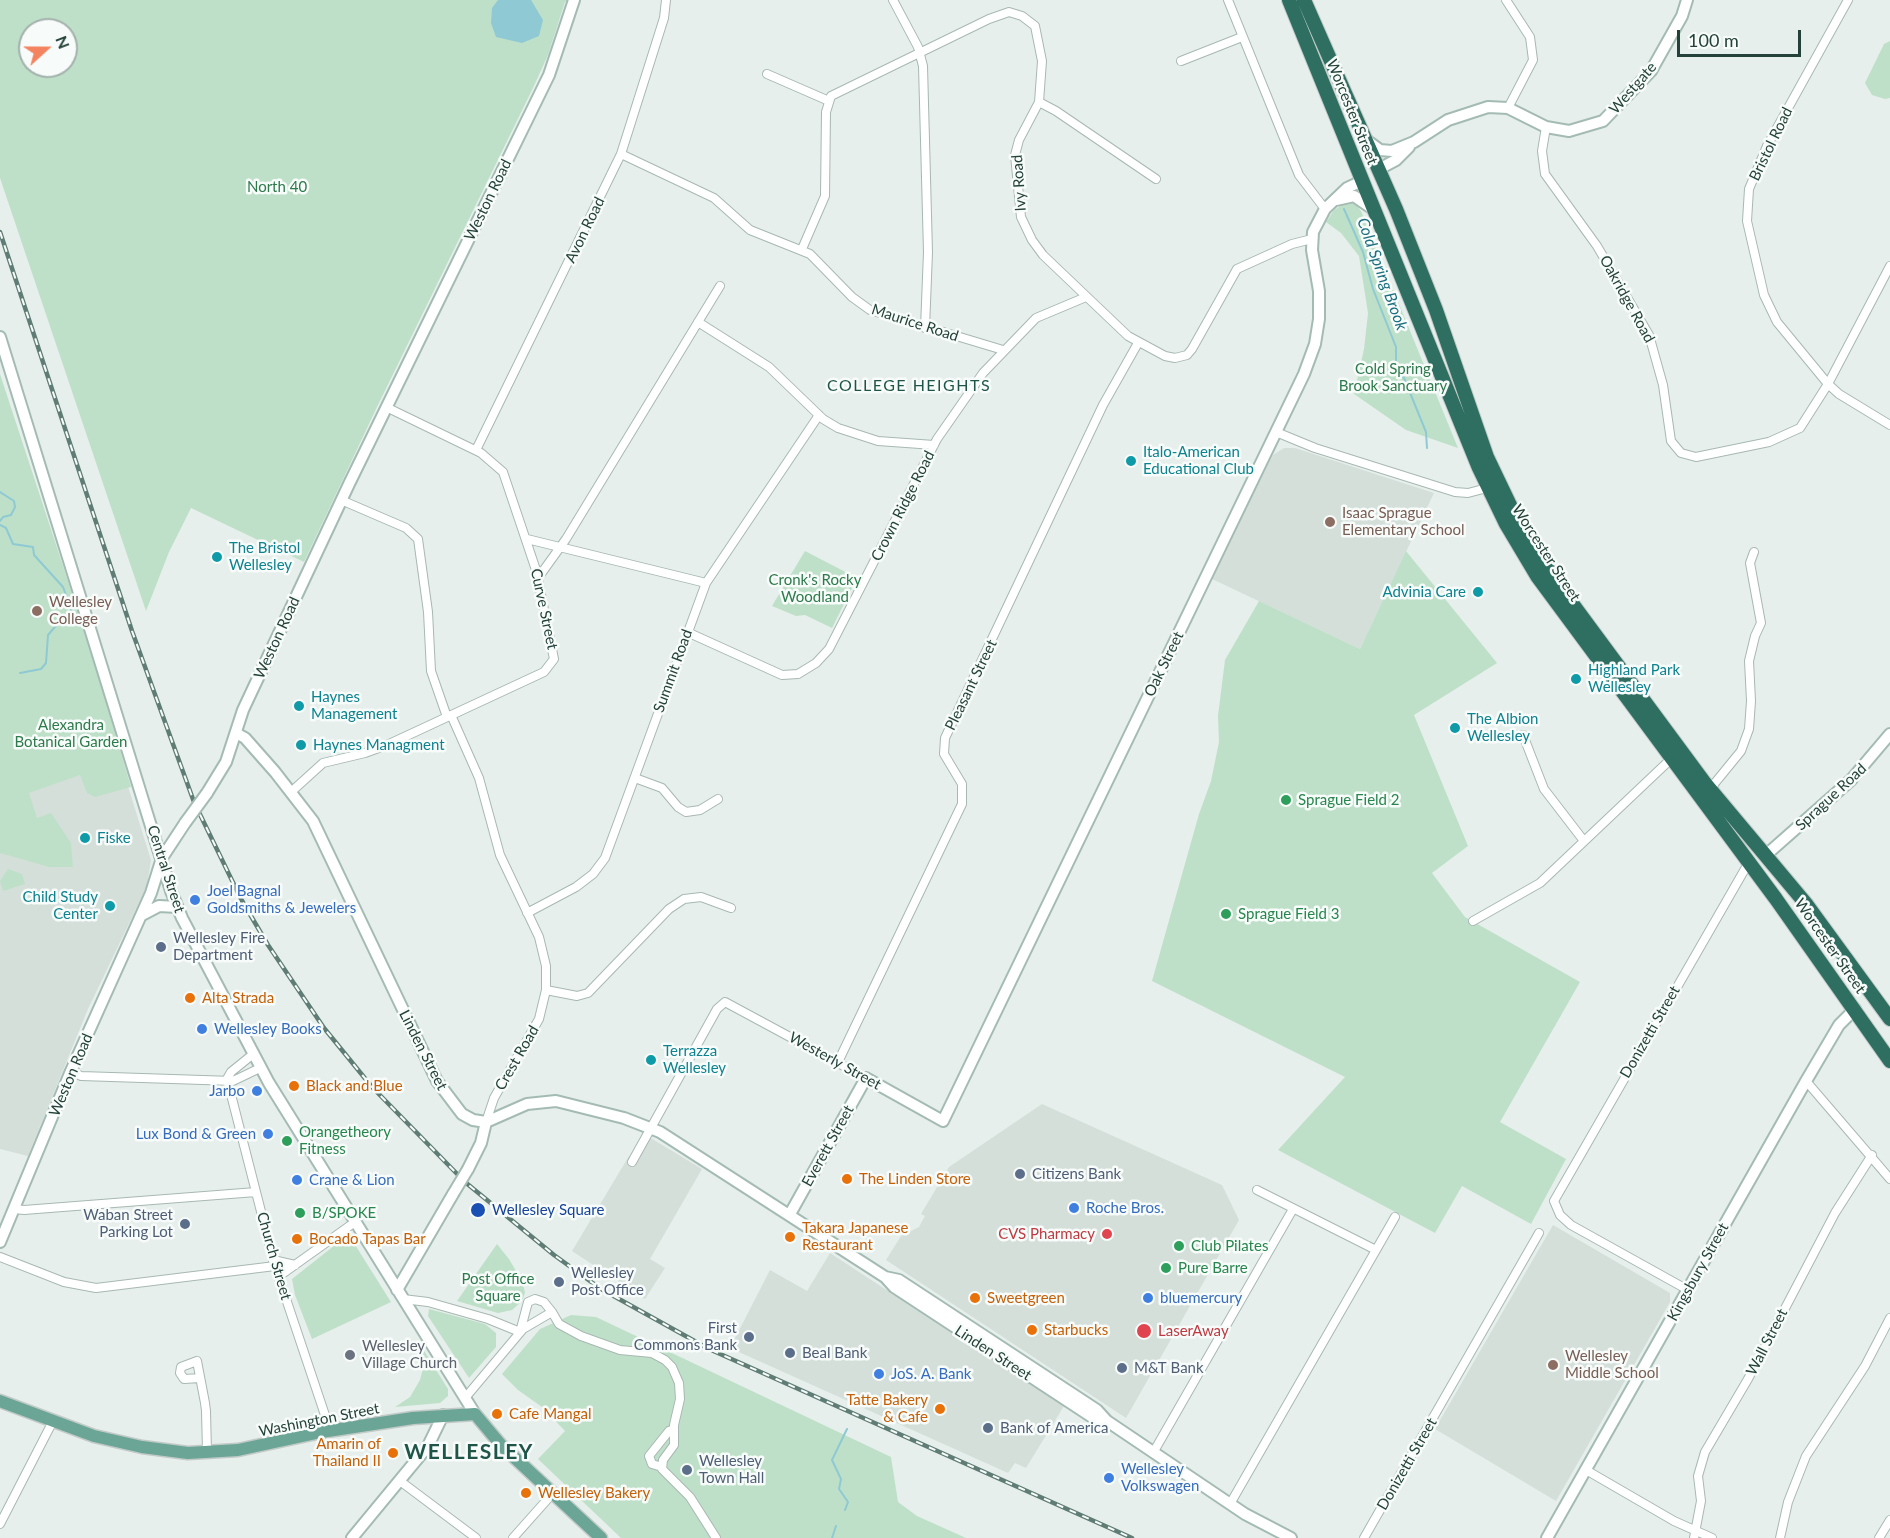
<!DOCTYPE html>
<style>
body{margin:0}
#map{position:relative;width:1890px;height:1538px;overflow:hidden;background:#e6efeb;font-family:Lato,sans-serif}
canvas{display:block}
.north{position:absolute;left:18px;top:18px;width:60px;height:60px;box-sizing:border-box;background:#f7fbf9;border:2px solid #a3b1ad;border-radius:50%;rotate:69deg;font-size:16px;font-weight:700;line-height:24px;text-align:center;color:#24423a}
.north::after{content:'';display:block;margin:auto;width:21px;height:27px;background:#f4845f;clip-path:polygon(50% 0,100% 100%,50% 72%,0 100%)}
.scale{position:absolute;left:1677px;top:30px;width:124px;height:27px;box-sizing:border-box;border:3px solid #24423a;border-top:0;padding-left:8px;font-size:18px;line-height:21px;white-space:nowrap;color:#24423a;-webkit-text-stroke:4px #f7fbf9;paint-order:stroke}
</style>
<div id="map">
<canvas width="1890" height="1538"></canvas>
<div class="north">N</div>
<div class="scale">100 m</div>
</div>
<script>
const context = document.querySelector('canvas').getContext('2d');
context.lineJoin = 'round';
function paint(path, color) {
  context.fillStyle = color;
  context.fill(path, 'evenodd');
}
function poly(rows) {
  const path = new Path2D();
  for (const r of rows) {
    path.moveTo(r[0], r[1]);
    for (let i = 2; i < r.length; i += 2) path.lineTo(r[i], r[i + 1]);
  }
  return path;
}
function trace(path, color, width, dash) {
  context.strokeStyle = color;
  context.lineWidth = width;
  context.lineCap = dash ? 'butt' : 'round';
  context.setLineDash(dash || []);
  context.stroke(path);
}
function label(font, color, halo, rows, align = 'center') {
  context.font = font + ' Lato,sans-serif';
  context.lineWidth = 5;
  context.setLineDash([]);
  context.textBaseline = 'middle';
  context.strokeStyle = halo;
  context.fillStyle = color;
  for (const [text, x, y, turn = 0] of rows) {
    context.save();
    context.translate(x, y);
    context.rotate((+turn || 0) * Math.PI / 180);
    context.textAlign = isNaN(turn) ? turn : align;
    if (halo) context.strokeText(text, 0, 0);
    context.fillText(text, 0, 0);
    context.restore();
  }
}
paint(poly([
 [0,376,151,860,147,886,88,1009,28,1156,0,1149],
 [1284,448,1295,448,1434,493,1360,649,1212,579,1267,466,1273,455],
 [1042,1104,1222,1185,1239,1220,1126,1418,886,1260,901,1236,919,1227,925,1216,921,1214,949,1167],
 [649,1137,702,1169,650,1259,665,1268,645,1299,572,1251,629,1156,636,1160],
 [1553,1225,1670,1293,1670,1302,1556,1501,1435,1429],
 [830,1253,1064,1406,1026,1468,1015,1463,1008,1473,730,1348,770,1270,807,1291]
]), '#d4dfda');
paint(poly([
 [0,0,570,0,565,2,548,55,533,88,376,409,304,562,191,508,169,552,146,611,0,178],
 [30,30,66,30,66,66,30,66],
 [1890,41,1890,98,1885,99,1872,95,1865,83,1884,44],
 [1347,202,1356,204,1361,211,1458,448,1406,430,1354,394,1364,349,1368,313,1359,256,1341,233,1326,222,1334,210],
 [0,374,89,645,131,787,95,797,87,793,80,775,29,793,37,818,51,813,71,843,73,867,49,867,0,853],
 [805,551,857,578,832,628,805,615,796,616,772,606],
 [1406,551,1497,663,1414,715,1468,846,1432,873,1465,917,1580,982,1500,1122,1566,1159,1531,1224,1462,1186,1435,1233,1278,1150,1345,1077,1152,981,1199,814,1211,781,1219,742,1218,716,1225,660,1259,601,1360,649],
 [8,869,22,874,25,884,3,891,0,881],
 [344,1238,352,1240,391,1302,312,1339,295,1295,292,1279],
 [497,1244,509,1259,523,1283,525,1293,522,1301,512,1310,498,1313,457,1301],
 [429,1309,485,1324,496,1333,496,1347,469,1378,428,1316],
 [571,1315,596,1317,891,1457,898,1502,917,1516,966,1538,621,1538,538,1459,565,1431,542,1407,518,1390,502,1374,540,1329],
 [423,1349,448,1389,448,1396,440,1403,395,1407,410,1397,420,1380,423,1368]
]), '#bfe0c8');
paint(poly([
 [498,0,531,0,543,20,539,36,522,43,496,37,491,23,492,8]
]), '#8ec9d4');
trace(poly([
 [1344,209,1363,252,1373,289,1396,347,1396,371,1404,378,1426,432,1427,448],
 [0,492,14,501,15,507,11,515,3,517,0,521],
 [0,525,6,528,13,544,33,547,34,555,63,587,71,608,72,614,60,621,48,635,46,663,41,669,20,673],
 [845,1510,848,1502,839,1489,841,1479,832,1460,847,1429],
 [832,1538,836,1526]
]), '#8ec9d4', 2);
const street = poly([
 [893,0,918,47,923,66,928,252,925,328],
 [1228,0,1299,175,1325,209],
 [1506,0,1530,37,1533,60,1508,108],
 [1848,0,1767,146,1749,189,1747,221,1764,295,1777,322,1828,384,1839,394,1890,425],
 [1181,61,1242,37],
 [767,74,829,101],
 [1039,102,1056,111,1156,179],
 [1546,127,1542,151,1545,174,1597,246,1649,335,1663,385,1671,441,1681,453,1696,457,1769,442,1800,428,1828,384,1890,266],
 [621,154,714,198,750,230,810,254,852,297,870,310,1003,350],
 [802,249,825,196,826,112,831,96,989,19,1009,12,1022,16,1035,26,1042,61,1039,102,1019,140,1015,155,1021,217,1032,240,1043,255,1128,336,1165,356,1175,358,1187,355,1192,349,1237,269,1292,244,1312,239],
 [698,322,769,367,823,419,838,428,878,441,934,445],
 [1276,432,1315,448,1455,492,1468,493,1487,488],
 [476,450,621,154,664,18,666,0],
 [341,500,406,528,418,539,428,612,431,671,447,717],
 [527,539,706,583],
 [538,578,566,539,720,286],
 [687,632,782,675,798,674,816,663,829,649,937,439,983,373,1036,318,1086,297],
 [451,715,479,778,500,855,539,937,546,966,546,990,539,1019,494,1098,486,1122],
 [1523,735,1544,789,1584,841],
 [635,778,662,788,678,807,686,812,700,810,718,799],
 [1710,789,1741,751,1749,729,1751,701,1749,661,1755,636,1761,623,1750,563,1754,552],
 [291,792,323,763,365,753,387,745,544,672,554,659,536,570,503,472,481,453,386,407],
 [527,913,576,887,593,874,605,858,706,583,819,415],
 [1473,921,1540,883,1672,758],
 [546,990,577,996,588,993,669,909,684,899,701,897,731,908],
 [838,1062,962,804,962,784,944,754,945,738,1103,405,1138,343],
 [71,1071,81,1076,233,1081,260,1068],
 [227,1079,275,1266,330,1430],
 [227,1079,231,1072,252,1055],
 [1806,1081,1890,1179],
 [632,1162,717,1009,725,1002,866,1078],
 [1257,1190,1376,1250],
 [14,1209,24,1210,256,1192],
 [0,1257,64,1282,96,1288,275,1266],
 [273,1260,295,1265],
 [278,1277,355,1222],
 [1688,1290,1571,1225,1560,1215,1554,1201,1749,862],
 [403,1299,428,1302,488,1319,520,1332],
 [552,1312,559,1324,581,1336,620,1350,652,1353,665,1360,672,1367,679,1383,680,1399,674,1425,674,1445,663,1460,662,1469,690,1497,716,1538],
 [200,1378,184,1379,180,1373,181,1367,197,1361,205,1403,206,1411,207,1452],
 [465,1398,523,1329,552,1312,544,1302,535,1299,528,1302,520,1332],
 [1153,1453,1293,1209],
 [662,1467,652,1464,649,1456,669,1431,674,1429],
 [1586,1470,1674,1521,1712,1538],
 [400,1481,476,1538],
 [1230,1504,1395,1217],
 [0,1524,53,1421],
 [513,1538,553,1493],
 [1364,1538,1539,1233],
 [1694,1538,1701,1501,1698,1476,1705,1452,1748,1379,1835,1213,1872,1155],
 [1780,1538,1788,1502,1806,1456,1865,1366,1890,1318],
 [1879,1538,1890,1520]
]);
const secondary = poly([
 [1365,139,1380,150,1392,151,1414,142,1448,120,1488,107,1508,108,1546,127,1569,131,1603,121,1651,71,1682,16,1687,0],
 [1379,169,1396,160,1409,147],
 [1336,200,1354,196,1373,209],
 [0,337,171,891,182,918,269,1083,475,1414],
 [236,733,245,738,275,772,313,821,437,1081,462,1114,473,1120,486,1122,527,1104,556,1101,624,1118,660,1132,885,1277,894,1287,1092,1417,1107,1421],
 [207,793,226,762,243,710,349,484,549,75,574,0],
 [1766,855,1851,780,1890,734],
 [142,915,159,906,177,907],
 [468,1169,481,1143,486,1122],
 [790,1214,866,1078,943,1121,1304,374,1315,344,1319,319,1319,291,1312,250,1313,232,1325,209,1347,188,1362,181],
 [0,1242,71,1071,151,893,162,858,185,823],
 [885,1277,899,1280,1097,1410,1107,1421,1245,1514,1291,1538],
 [397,1290,453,1194],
 [352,1538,428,1446,443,1415],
 [1547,1538,1806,1081,1839,1025,1855,1009]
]);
const primary = poly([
 [0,1401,94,1436,142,1447,188,1453,238,1450,321,1432,413,1418,475,1414,501,1445,601,1538]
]);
const highway = poly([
 [1289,0,1479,468,1506,524,1537,576,1776,899,1890,1061],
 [1304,0,1396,209,1436,310,1487,457,1520,526,1554,579,1704,782,1807,905,1890,1019]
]);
trace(street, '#a8b8b2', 10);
trace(secondary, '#a4bbb3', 14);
trace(primary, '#c2cac8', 15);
trace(highway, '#c2cac8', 16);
trace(street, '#fff', 8);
trace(secondary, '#fff', 10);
trace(primary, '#6aa596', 12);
trace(highway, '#2f6f62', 14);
const rail = poly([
 [0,232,132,631,194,802,241,899,268,945,324,1028,372,1087,465,1182,554,1255,601,1289,709,1349,1132,1538]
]);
trace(rail, '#5f7d75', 4.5);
trace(rail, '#f7fbf9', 2, [7]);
const secondaryBridge = poly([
 [185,823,207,793],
 [453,1194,468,1169]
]);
trace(secondaryBridge, '#a4bbb3', 14, []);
trace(secondaryBridge, '#fff', 10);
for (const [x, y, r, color] of [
 [1131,461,6,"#0f9aa8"],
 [1330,522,6,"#8d6e63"],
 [217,557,6,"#0f9aa8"],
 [1478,592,6,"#0f9aa8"],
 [37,611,6,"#8d6e63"],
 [1576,679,6,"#0f9aa8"],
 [299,706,6,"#0f9aa8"],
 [1455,728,6,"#0f9aa8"],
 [301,745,6,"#0f9aa8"],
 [1286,800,6,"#2e9e5b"],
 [85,838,6,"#0f9aa8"],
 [195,900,6,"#3f7fe0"],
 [110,906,6,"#0f9aa8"],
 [1226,914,6,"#2e9e5b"],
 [161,947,6,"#5c6f8a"],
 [190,998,6,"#e8710a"],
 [202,1029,6,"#3f7fe0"],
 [651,1060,6,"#0f9aa8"],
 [294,1086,6,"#e8710a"],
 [257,1091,6,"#3f7fe0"],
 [268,1134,6,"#3f7fe0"],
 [287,1141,6,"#2e9e5b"],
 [1020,1174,6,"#5c6f8a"],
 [847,1179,6,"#e8710a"],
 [297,1180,6,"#3f7fe0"],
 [1074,1208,6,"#3f7fe0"],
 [478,1210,8,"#1a4fb4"],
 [300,1213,6,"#2e9e5b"],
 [185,1224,6,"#5c6f8a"],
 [1107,1234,6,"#e0444e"],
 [790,1237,6,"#e8710a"],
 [297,1239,6,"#e8710a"],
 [1179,1246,6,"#2e9e5b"],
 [1166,1268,6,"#2e9e5b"],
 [559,1282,6,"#5c6f8a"],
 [975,1298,6,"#e8710a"],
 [1148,1298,6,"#3f7fe0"],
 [1032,1330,6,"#e8710a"],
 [1144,1331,8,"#e0444e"],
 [749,1337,6,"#5c6f8a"],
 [790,1353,6,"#5c6f8a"],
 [350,1355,6,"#6b7280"],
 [1553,1365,6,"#8d6e63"],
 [1122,1368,6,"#5c6f8a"],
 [879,1374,6,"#3f7fe0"],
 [940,1409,6,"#e8710a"],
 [497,1414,6,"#e8710a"],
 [988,1428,6,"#5c6f8a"],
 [393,1453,6,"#e8710a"],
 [687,1470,6,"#5c6f8a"],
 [1109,1478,6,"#3f7fe0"],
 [526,1493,6,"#e8710a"]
]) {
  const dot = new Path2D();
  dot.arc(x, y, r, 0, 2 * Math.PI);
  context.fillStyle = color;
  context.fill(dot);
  trace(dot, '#f7fbf9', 2);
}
label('15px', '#24423a', '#f7fbf9', [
 ["Westgate",1633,88,-49],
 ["Worcester Street",1352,112,68],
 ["Bristol Road",1771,144,-64],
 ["Ivy Road",1019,183,-94],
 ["Weston Road",488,200,-64],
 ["Avon Road",585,230,-64],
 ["Oakridge Road",1627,299,61],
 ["Maurice Road",915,323,18],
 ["Crown Ridge Road",903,506,-63],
 ["Worcester Street",1546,553,57],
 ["Curve Street",544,609,78],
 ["Weston Road",277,638,-65],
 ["Oak Street",1164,664,-64],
 ["Summit Road",673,671,-70],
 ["Pleasant Street",971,685,-64],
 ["Sprague Road",1831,797,-43],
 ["Central Street",166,869,72],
 ["Worcester Street",1830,946,55],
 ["Donizetti Street",1650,1032,-60],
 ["Linden Street",423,1050,63],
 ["Crest Road",517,1058,-60],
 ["Westerly Street",835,1061,29],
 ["Weston Road",71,1075,-67],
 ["Everett Street",828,1146,-61],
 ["Church Street",274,1256,74],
 ["Kingsbury Street",1698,1272,-61],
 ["Wall Street",1767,1342,-63],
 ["Linden Street",993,1353,33],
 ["Washington Street",319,1420,-11],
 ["Donizetti Street",1407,1464,-60]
]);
label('15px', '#2d7a4b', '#f7fbf9', [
 ["North 40",277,187],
 ["Cold Spring",1393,369],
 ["Brook Sanctuary",1393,386],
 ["Cronk's Rocky",815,580],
 ["Woodland",815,597],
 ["Alexandra",71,725],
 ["Botanical Garden",71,742],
 ["Post Office",498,1279],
 ["Square",498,1296]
]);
label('15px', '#0d838f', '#f7fbf9', [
 ["Italo-American",1143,452],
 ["Educational Club",1143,469],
 ["The Bristol",229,548],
 ["Wellesley",229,565],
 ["Advinia Care",1466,592,"right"],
 ["Highland Park",1588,670],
 ["Wellesley",1588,687],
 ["Haynes",311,697],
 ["Management",311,714],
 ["The Albion",1467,719],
 ["Wellesley",1467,736],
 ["Haynes Managment",313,745],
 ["Fiske",97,838],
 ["Child Study",98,897,"right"],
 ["Center",98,914,"right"],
 ["Terrazza",663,1051],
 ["Wellesley",663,1068]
], 'left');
label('15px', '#785e54', '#f7fbf9', [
 ["Isaac Sprague",1342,513],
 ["Elementary School",1342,530],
 ["Wellesley",49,602],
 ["College",49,619],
 ["Wellesley",1565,1356],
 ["Middle School",1565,1373]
], 'left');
label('15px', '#27864d', '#f7fbf9', [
 ["Sprague Field 2",1298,800],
 ["Sprague Field 3",1238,914],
 ["Orangetheory",299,1132],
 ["Fitness",299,1149],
 ["B/SPOKE",312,1213],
 ["Club Pilates",1191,1246],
 ["Pure Barre",1178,1268]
], 'left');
label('15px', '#366cbe', '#f7fbf9', [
 ["Joel Bagnal",207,891],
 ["Goldsmiths & Jewelers",207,908],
 ["Wellesley Books",214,1029],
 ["Jarbo",245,1091,"right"],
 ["Lux Bond & Green",256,1134,"right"],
 ["Crane & Lion",309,1180],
 ["Roche Bros.",1086,1208],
 ["bluemercury",1160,1298],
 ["JoS. A. Bank",891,1374],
 ["Wellesley",1121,1469],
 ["Volkswagen",1121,1486]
], 'left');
label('15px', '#4e5e75', '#f7fbf9', [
 ["Wellesley Fire",173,938],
 ["Department",173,955],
 ["Citizens Bank",1032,1174],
 ["Waban Street",173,1215,"right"],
 ["Parking Lot",173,1232,"right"],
 ["Wellesley",571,1273],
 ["Post Office",571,1290],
 ["First",737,1328,"right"],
 ["Commons Bank",737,1345,"right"],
 ["Beal Bank",802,1353],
 ["M&T Bank",1134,1368],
 ["Bank of America",1000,1428],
 ["Wellesley",699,1461],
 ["Town Hall",699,1478]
], 'left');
label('15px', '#c56008', '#f7fbf9', [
 ["Alta Strada",202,998],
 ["Black and Blue",306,1086],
 ["The Linden Store",859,1179],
 ["Takara Japanese",802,1228],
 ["Restaurant",802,1245],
 ["Bocado Tapas Bar",309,1239],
 ["Sweetgreen",987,1298],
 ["Starbucks",1044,1330],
 ["Tatte Bakery",928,1400,"right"],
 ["& Cafe",928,1417,"right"],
 ["Cafe Mangal",509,1414],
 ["Amarin of",381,1444,"right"],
 ["Thailand II",381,1461,"right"],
 ["Wellesley Bakery",538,1493]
], 'left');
label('15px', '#164399', '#f7fbf9', [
 ["Wellesley Square",492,1210]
], 'left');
label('15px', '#be3a42', '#f7fbf9', [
 ["CVS Pharmacy",1095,1234],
 ["LaserAway",1158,1331,"left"]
], 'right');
label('15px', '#5b616d', '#f7fbf9', [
 ["Wellesley",362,1346],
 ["Village Church",362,1363]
], 'left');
label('italic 16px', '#1c6f80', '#f7fbf9', [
 ["Cold Spring Brook",1382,274,70]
]);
context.letterSpacing = '1.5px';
label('16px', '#1f5548', '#f7fbf9', [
 ["COLLEGE HEIGHTS",909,386]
]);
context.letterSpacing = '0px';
context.letterSpacing = '1.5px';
label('bold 21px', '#1f5548', '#f7fbf9', [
 ["WELLESLEY",469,1452]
]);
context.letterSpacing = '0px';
</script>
